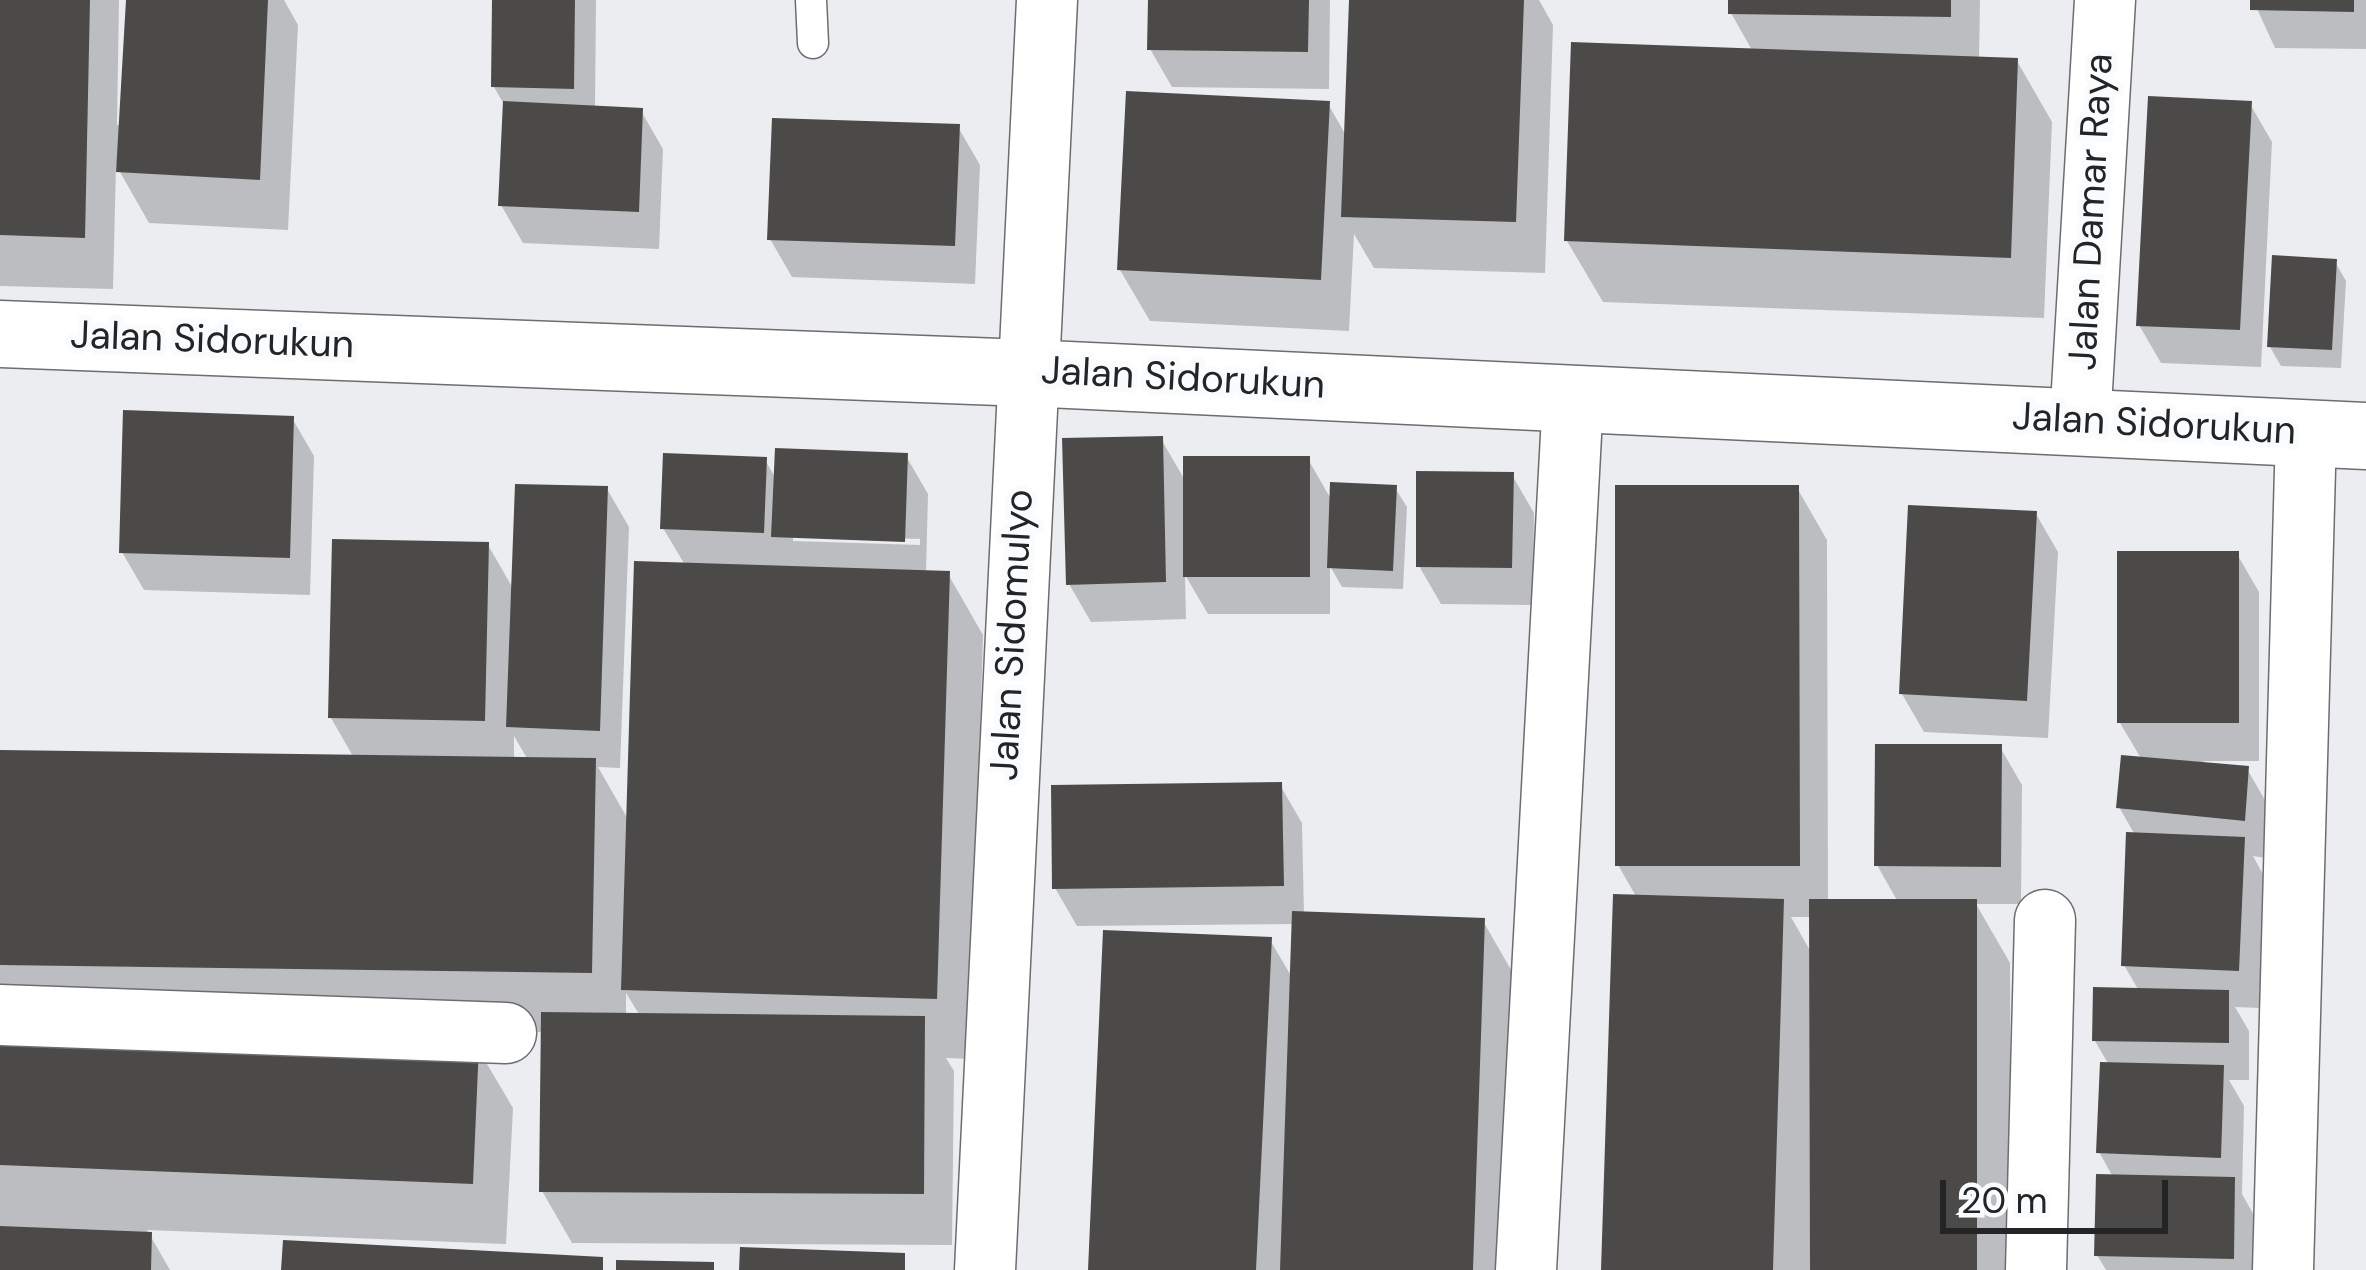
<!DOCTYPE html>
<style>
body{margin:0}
#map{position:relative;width:2366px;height:1270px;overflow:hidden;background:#ecedf0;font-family:"DM Sans",sans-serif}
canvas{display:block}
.scale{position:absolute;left:1940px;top:1180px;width:228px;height:54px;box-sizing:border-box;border:6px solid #232425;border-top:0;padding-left:15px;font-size:36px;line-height:42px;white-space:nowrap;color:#232425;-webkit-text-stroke:9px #f9fbfd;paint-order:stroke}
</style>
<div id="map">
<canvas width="2366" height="1270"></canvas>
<div class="scale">20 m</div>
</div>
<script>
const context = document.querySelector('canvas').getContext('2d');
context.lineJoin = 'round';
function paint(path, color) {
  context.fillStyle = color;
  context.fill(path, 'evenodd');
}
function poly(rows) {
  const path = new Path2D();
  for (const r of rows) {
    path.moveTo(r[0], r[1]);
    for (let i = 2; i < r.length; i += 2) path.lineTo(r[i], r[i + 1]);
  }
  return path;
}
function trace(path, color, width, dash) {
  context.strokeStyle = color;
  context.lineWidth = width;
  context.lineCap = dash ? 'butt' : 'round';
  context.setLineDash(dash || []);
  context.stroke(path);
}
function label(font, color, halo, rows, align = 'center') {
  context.font = font + ' "DM Sans",sans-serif';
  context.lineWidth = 12;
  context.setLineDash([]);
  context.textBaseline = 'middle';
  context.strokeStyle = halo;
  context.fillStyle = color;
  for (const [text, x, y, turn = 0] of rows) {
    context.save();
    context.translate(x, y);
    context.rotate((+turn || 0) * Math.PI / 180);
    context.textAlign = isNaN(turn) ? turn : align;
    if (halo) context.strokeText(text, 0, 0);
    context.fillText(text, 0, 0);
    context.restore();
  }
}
paint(poly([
 [0,0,119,0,117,125,122,125,129,0,284,0,298,25,288,230,149,223,116,165,113,289,0,286],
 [495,0,596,0,595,108,641,111,663,149,659,249,523,243,501,205,506,108,494,87],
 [1151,0,1330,0,1329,89,1172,87,1150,49],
 [1352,0,1539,0,1553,25,1545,273,1374,268,1354,234,1349,331,1150,321,1120,270,1328,104,1347,137],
 [1731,0,1980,0,1979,60,2017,61,2052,122,2044,318,1603,302,1567,241,1753,52,1731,13],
 [2253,0,2366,0,2366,49,2275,48],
 [2250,104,2272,142,2261,367,2161,363,2139,325],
 [958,127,980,165,975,284,792,277,770,239],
 [2335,262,2346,281,2341,368,2281,366,2270,347],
 [292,418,314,456,310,595,144,590,122,552],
 [1161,439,1186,482,1308,459,1332,501,1395,488,1407,507,1403,589,1342,587,1330,566,1330,614,1208,614,1185,575,1186,619,1091,622,1069,584],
 [906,456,928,494,926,573,948,574,983,635,970,1059,946,1058,954,1071,952,1245,572,1243,542,1191,544,1032,119,1027,477,1047,513,1108,506,1244,147,1230,170,1270,0,1270,0,753,354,758,331,718,488,545,514,590,607,489,629,527,620,768,598,767,629,821,685,565,663,528,765,460,776,479],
 [793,535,920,539,920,545,793,541],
 [514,736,528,760,514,760],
 [626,993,640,1016,626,1016],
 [1512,475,1534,513,1533,605,1441,604,1419,566],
 [1797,488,1827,540,1828,902,1898,902,1877,865,2000,747,2022,785,2021,904,1976,904,2010,963,2011,1270,1604,1270,1637,898,1618,865],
 [1791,917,1812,917,1812,954],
 [2036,514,2058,552,2048,738,1924,732,1902,694],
 [2237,554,2259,592,2259,761,2204,761,2203,765,2247,769,2269,807,2266,858,2253,856,2265,878,2259,1008,2235,1007,2249,1031,2249,1080,2229,1080,2244,1106,2242,1194,2255,1217,2255,1270,2106,1270,2097,1255,2113,1177,2099,1152,2109,1065,2095,1041,2139,991,2124,965,2135,835,2119,807,2142,760,2120,723],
 [1280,785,1302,823,1304,915,1483,921,1518,982,1508,1270,1091,1270,1270,940,1293,979,1294,924,1077,926,1055,888]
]), '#0003');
paint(poly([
 [0,0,90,0,85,238,0,235],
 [126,0,268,0,260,180,116,172],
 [492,0,575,0,574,89,491,87],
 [1148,0,1309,0,1308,52,1147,50],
 [1349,0,1524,0,1516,222,1341,217],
 [1728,0,1951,0,1951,17,1728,14],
 [2250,0,2354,0,2354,12,2250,10],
 [1571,42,2018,58,2011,258,1564,241],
 [1126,91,1330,101,1321,280,1117,270],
 [2148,96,2252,101,2240,330,2136,326],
 [503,101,643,108,639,212,498,206],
 [772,118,960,124,955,246,767,240],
 [2272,255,2337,259,2332,350,2267,347],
 [123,410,294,416,290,558,119,553],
 [1163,436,1166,582,1066,585,1062,438],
 [775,448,908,453,905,542,771,537],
 [663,453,767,457,764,533,660,529],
 [1183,456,1310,456,1310,577,1183,577],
 [1416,471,1514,472,1512,568,1416,567],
 [1330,482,1397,485,1393,571,1327,568],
 [515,484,608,486,600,731,506,727],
 [1615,485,1799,485,1800,866,1615,866],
 [1908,505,2037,511,2027,701,1899,694],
 [332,539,489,542,485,721,328,718],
 [2117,551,2239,551,2239,723,2117,723],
 [634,561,950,571,937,999,621,990],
 [1875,744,2002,744,2001,867,1874,866],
 [0,750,596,758,592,973,0,965],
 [2121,755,2249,766,2245,821,2116,808],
 [1282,782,1284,886,1052,889,1051,785],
 [2126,832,2245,837,2239,971,2121,966],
 [1613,894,1784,899,1773,1270,1601,1270],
 [1809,899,1977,899,1977,1270,1810,1270],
 [1292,911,1485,918,1473,1270,1280,1270],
 [1103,930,1272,937,1256,1270,1088,1270],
 [2093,987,2229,990,2229,1043,2092,1041],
 [541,1012,925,1016,924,1194,539,1192],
 [0,1024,479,1044,473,1184,0,1165],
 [2100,1062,2224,1065,2221,1158,2096,1153],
 [2096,1174,2235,1177,2234,1259,2094,1256],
 [0,1226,152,1232,151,1270,0,1270],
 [283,1240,603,1257,603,1270,281,1270],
 [740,1247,905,1253,905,1270,739,1270],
 [616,1260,714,1262,714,1270,616,1270]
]), '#4c4a49');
const lane = poly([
 [811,0,813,43]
]);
const street = poly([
 [2080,423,2105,0],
 [0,1015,506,1033],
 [985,1270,1047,0],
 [1526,1270,1573,398],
 [2036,1270,2045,920],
 [2283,1270,2306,433]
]);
const secondary = poly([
 [0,334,1026,373,2366,436]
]);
trace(lane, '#6c6d6f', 33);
trace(street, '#6c6d6f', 63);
trace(secondary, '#6c6d6f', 69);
trace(lane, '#fff', 30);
trace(street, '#fff', 60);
trace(secondary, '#fff', 66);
label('39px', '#232425', '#f9fbfd', [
 ["Jalan Damar Raya",2093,212,-87],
 ["Jalan Sidorukun",212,342,2],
 ["Jalan Sidorukun",1183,380,3],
 ["Jalan Sidorukun",2154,426,3],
 ["Jalan Sidomulyo",1014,635,-87]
]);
</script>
